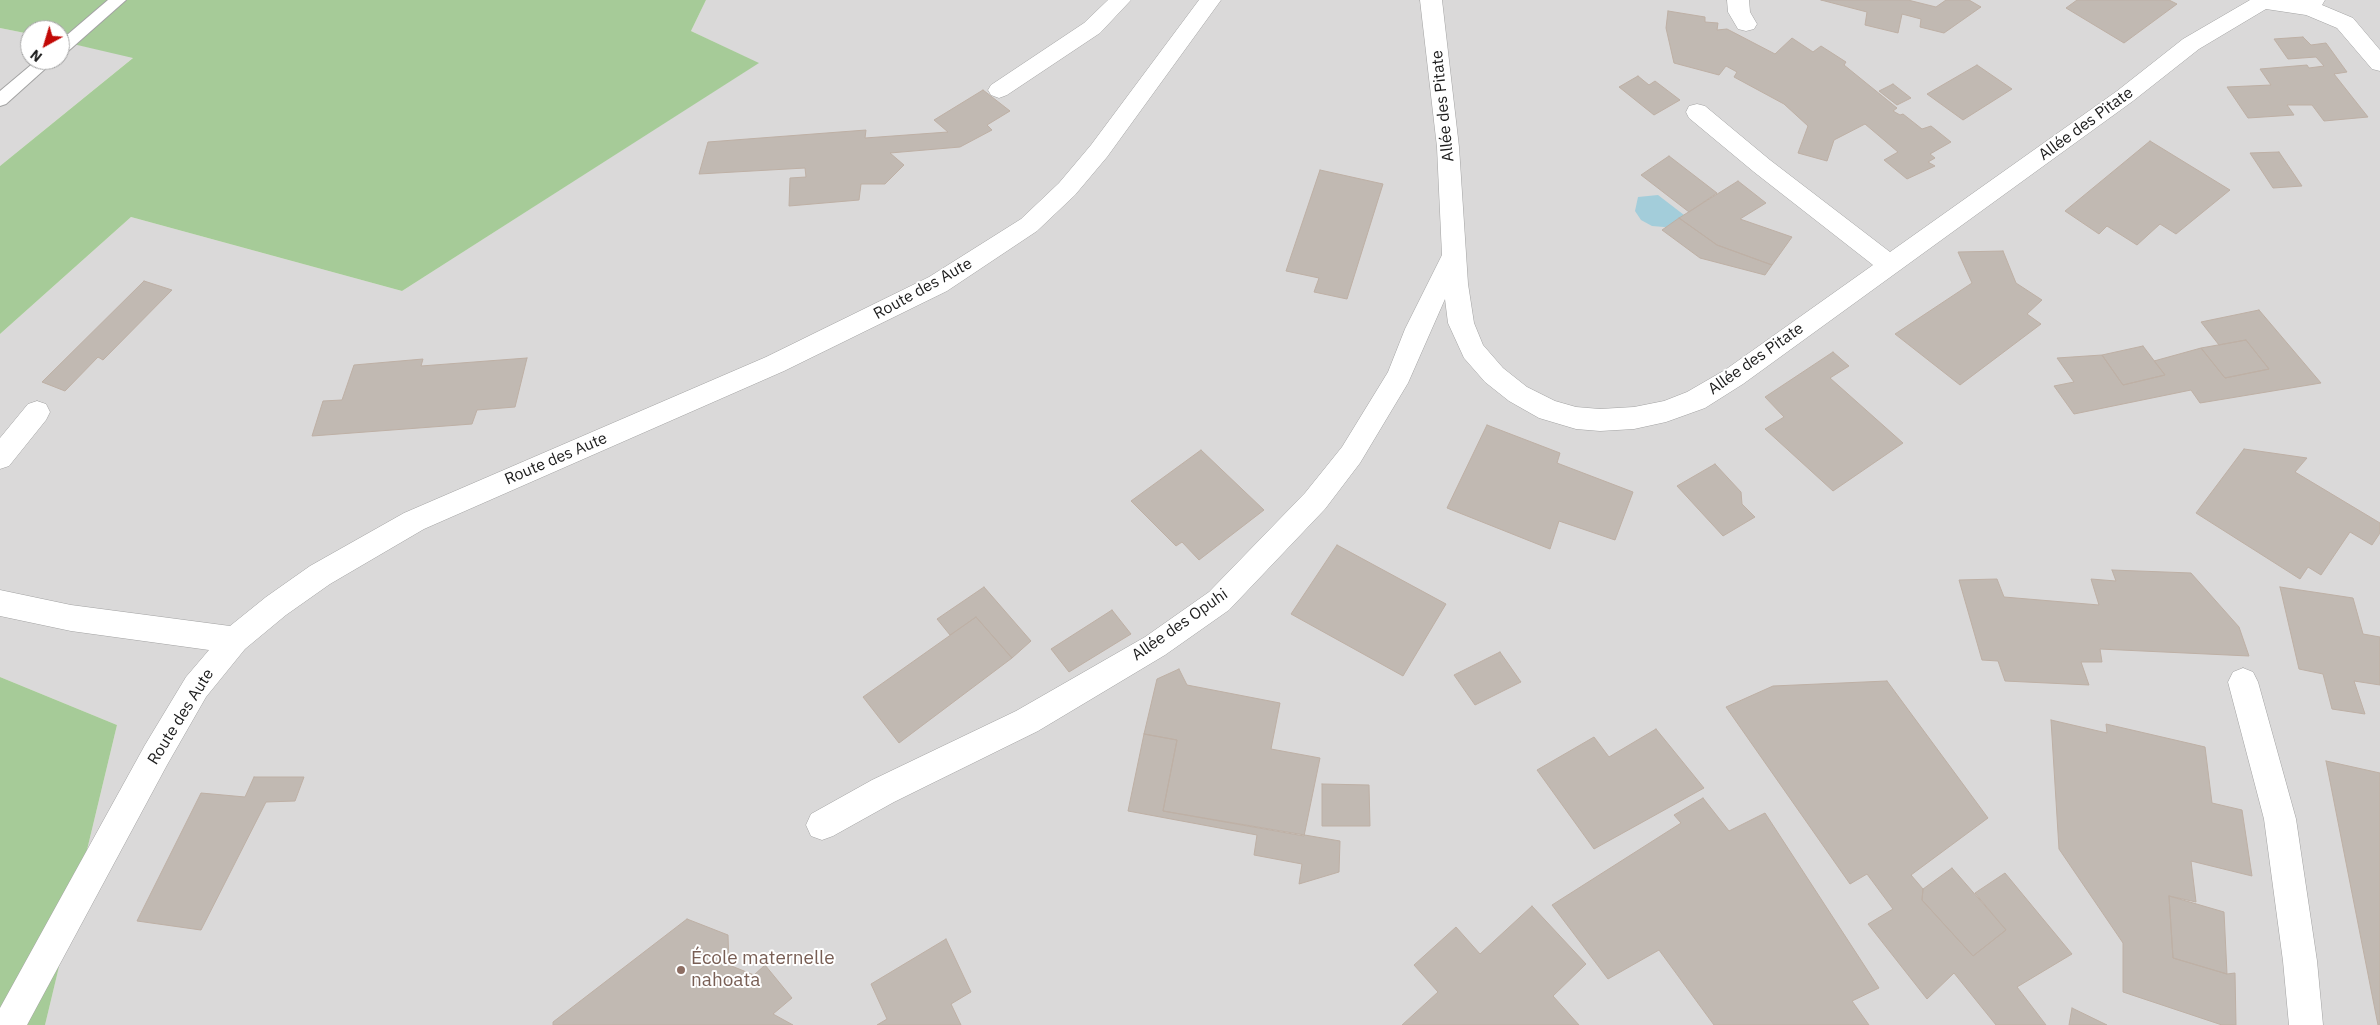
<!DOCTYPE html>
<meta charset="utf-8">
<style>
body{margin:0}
#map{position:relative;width:2380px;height:1025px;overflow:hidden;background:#edeae2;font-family:"IBM Plex Sans",sans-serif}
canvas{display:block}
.north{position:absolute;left:20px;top:20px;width:50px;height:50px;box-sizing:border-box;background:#fff;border:1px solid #a4a4a4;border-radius:50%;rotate:219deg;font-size:14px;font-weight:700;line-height:20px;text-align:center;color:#1c1c1c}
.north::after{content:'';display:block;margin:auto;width:18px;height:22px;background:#c20906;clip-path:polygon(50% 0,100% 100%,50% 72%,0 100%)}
</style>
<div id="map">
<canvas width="2380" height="1025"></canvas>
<div class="north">N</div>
</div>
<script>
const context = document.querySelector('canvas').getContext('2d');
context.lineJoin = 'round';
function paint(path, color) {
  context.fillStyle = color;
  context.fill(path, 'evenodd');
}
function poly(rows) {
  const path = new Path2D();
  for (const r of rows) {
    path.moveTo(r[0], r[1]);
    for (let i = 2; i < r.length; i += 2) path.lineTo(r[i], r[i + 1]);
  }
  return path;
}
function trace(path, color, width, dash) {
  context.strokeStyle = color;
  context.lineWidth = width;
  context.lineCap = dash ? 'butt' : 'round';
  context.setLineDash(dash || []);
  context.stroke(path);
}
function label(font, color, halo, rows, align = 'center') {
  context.font = font + ' "IBM Plex Sans",sans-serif';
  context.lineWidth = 4;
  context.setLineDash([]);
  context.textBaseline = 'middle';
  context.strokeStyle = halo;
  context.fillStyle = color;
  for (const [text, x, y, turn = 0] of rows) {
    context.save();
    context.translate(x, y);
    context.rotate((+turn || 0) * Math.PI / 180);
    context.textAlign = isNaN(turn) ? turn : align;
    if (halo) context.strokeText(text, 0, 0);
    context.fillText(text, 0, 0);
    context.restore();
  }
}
paint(poly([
 [706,0,2380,0,2380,1025,45,1025,117,725,0,677,0,334,131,217,402,291,758,63,691,31],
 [0,28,30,34,30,60,60,60,60,41,134,57,0,166]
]), '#dad9d9');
paint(poly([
 [0,0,706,0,691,31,759,63,402,291,131,217,0,334,0,166,133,58,60,41,60,30,30,30,30,34,0,28],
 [0,677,117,725,45,1025,0,1025]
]), '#a6cb98');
paint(poly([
 [1658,195,1684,215,1676,228,1652,226,1641,220,1635,211,1638,197]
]), '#a3cdda');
const building = poly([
 [1821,0,1908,0,1936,7,1946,0,1969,0,1981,7,1944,33,1920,27,1921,19,1902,14,1898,33,1865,25,1867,12,1821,0],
 [2077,0,2169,0,2177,4,2124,43,2066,8,2077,0],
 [1668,11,1705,17,1705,22,1718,23,1717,30,1727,29,1775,54,1792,38,1813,52,1821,46,1846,62,1844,65,1897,108,1893,111,1900,115,1903,114,1922,129,1931,126,1951,142,1930,154,1935,158,1928,162,1935,166,1907,179,1884,160,1898,152,1865,124,1834,140,1827,161,1798,153,1808,126,1784,104,1734,77,1737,72,1726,66,1719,75,1674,63,1666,28,1668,11],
 [2303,37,2311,45,2326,43,2347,72,2334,74,2368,117,2324,121,2312,105,2287,105,2294,115,2248,118,2227,87,2271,85,2260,69,2307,65,2309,68,2324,66,2316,57,2288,59,2274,39,2303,37],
 [1977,65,2012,89,1963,120,1927,94,1977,65],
 [1638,76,1649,85,1655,81,1680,100,1654,115,1619,87,1638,76],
 [1893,84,1911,98,1897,105,1879,91,1893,84],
 [983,90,1010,111,987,125,992,130,960,147,890,153,904,165,885,184,861,184,859,200,789,206,790,178,806,177,805,168,699,174,708,142,866,130,865,138,948,132,934,120,983,90],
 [2150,141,2230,190,2176,234,2160,224,2137,245,2107,226,2099,234,2065,211,2150,141],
 [2279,152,2302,186,2273,188,2250,153,2279,152],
 [1669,156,1717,193,1689,212,1641,175,1669,156],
 [1320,170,1383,184,1347,299,1314,292,1319,278,1286,271,1320,170],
 [1738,181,1766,203,1740,219,1792,237,1772,265,1717,245,1679,218,1738,181],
 [1679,218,1717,245,1772,265,1765,275,1700,258,1662,230,1679,218],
 [2003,251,2016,283,2042,300,2027,314,2041,324,1960,385,1895,334,1972,283,1958,252,2003,251],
 [144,281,172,290,103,360,98,357,65,391,42,382,144,281],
 [2259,310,2321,383,2200,403,2191,390,2074,414,2054,386,2074,382,2057,358,2102,355,2123,385,2165,375,2154,361,2201,348,2225,378,2269,369,2246,340,2219,345,2201,322,2259,310],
 [2246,340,2269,369,2225,378,2201,348,2246,340],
 [2143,346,2165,375,2123,385,2102,355,2143,346],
 [1833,352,1849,366,1830,378,1903,443,1833,491,1765,429,1784,417,1765,397,1833,352],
 [527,358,515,407,477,410,472,424,312,436,323,401,342,400,354,365,423,359,421,366,527,358],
 [1487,425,1560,453,1557,463,1633,492,1615,540,1559,521,1550,549,1447,508,1487,425],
 [2244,449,2307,458,2295,472,2380,523,2380,533,2372,545,2350,532,2321,575,2308,567,2300,579,2196,513,2244,449],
 [1201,450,1264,510,1199,560,1182,542,1176,546,1131,501,1201,450],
 [1715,464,1741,492,1742,504,1755,517,1723,536,1677,486,1715,464],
 [1337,545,1446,604,1403,676,1291,614,1337,545],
 [2112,570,2191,573,2239,627,2249,656,2100,649,2102,662,2081,662,2089,685,2005,681,1998,661,1982,660,1959,580,1997,579,2004,597,2099,605,2091,579,2116,581,2112,570],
 [984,587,1031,641,1012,658,976,617,950,635,937,619,984,587],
 [2280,587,2353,598,2363,634,2380,637,2380,685,2354,681,2365,714,2332,709,2323,674,2299,669,2280,587],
 [1112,610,1131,634,1069,672,1051,649,1112,610],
 [976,617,1012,658,899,743,863,697,976,617],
 [1500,652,1521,682,1475,705,1454,675,1500,652],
 [1179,669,1187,685,1280,703,1271,749,1320,758,1304,836,1163,811,1177,740,1144,734,1157,679,1179,669],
 [1887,681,1988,818,1911,875,1923,889,1922,900,1973,956,2006,930,1975,893,2005,873,2072,954,2017,987,2046,1025,1996,1025,1954,973,1927,999,1868,924,1893,909,1867,874,1850,884,1726,707,1773,686,1887,681],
 [2051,720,2107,733,2106,724,2205,747,2212,803,2242,810,2252,876,2191,861,2196,902,2169,896,2173,958,2227,974,2235,973,2236,1025,2222,1025,2123,992,2123,943,2059,849,2051,720],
 [1656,729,1704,788,1594,849,1537,770,1594,737,1609,757,1656,729],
 [1144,734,1177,740,1163,811,1340,841,1339,872,1299,884,1302,864,1254,855,1257,835,1128,811,1144,734],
 [2326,761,2380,773,2380,1025,2378,1025,2326,761],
 [254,777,304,777,295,801,266,802,201,930,137,921,201,793,245,797,254,777],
 [1322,784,1369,785,1370,826,1322,826,1322,784],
 [1703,798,1729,831,1765,813,1879,988,1852,1001,1869,1025,1714,1025,1659,950,1608,979,1552,905,1681,823,1674,815,1703,798],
 [1952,868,2006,930,1973,956,1922,900,1923,889,1952,868],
 [2169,896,2224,912,2227,974,2173,958,2169,896],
 [1532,906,1586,964,1553,996,1579,1025,1402,1025,1438,992,1414,965,1456,927,1480,954,1532,906],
 [687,919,728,935,729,965,754,975,765,965,792,998,773,1014,793,1025,553,1025,553,1022,687,919],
 [946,939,971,992,951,1004,961,1025,877,1025,887,1019,871,984,946,939],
 [2072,1008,2107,1025,2069,1025,2072,1008]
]);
paint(building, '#c1b9b2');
trace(building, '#beb0a5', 1);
const lane = poly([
 [108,0,126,0,66,53,60,54,60,41,108,0],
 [37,60,55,60,6,104,0,106,0,91,37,60]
]);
const street = poly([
 [1108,0,1131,0,1100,33,1007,95,999,98,991,95,988,90,991,85,1084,23,1108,0],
 [1199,0,1221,0,1107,157,1075,195,1037,231,947,291,784,371,424,529,330,584,286,615,245,649,206,697,167,765,27,1025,0,1025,0,1008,145,745,186,677,209,650,71,631,0,616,0,590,71,605,230,626,266,597,310,566,404,513,766,357,929,277,1021,219,1059,183,1091,145,1199,0],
 [1420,0,1442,0,1459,147,1468,284,1474,323,1483,345,1503,368,1527,387,1555,401,1576,407,1600,409,1634,407,1664,401,1687,392,1725,370,1873,265,1754,172,1689,118,1686,112,1689,106,1697,104,1705,106,1770,160,1890,252,2117,91,2183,39,2250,0,2325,0,2322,5,2353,18,2380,50,2380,71,2372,69,2337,28,2306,15,2266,9,2199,49,2133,101,1743,384,1705,408,1666,422,1634,429,1600,431,1576,429,1539,418,1509,401,1485,382,1464,358,1448,323,1445,299,1408,383,1360,463,1325,509,1229,610,1165,655,1038,731,894,802,833,836,822,840,811,836,806,825,811,814,872,780,1016,711,1145,637,1209,592,1305,493,1342,447,1388,372,1405,329,1442,255,1437,147,1420,0],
 [1727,0,1749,0,1750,12,1757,24,1754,29,1746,31,1738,29,1728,12,1727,0],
 [37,401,46,404,50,412,46,420,9,466,0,469,0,438,28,404,37,401],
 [2243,668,2253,672,2258,682,2296,819,2317,961,2323,1025,2289,1025,2283,961,2264,819,2228,682,2233,672,2243,668]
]);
trace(lane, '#a3a3a3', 2);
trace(street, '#a3a3a3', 1);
paint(lane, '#fff');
paint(street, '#fff');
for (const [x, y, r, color] of [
 [681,970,5,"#8d6e63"]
]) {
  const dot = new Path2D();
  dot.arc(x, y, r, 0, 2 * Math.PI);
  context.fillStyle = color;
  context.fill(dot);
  trace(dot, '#fff', 2);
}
label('16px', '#1c1c1c', '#fff', [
 ["Allée des Pitate",1443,106,-96],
 ["Allée des Pitate",2086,124,-36],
 ["Route des Aute",923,289,-29],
 ["Allée des Pitate",1756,359,-35],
 ["Route des Aute",556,459,-23],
 ["Allée des Opuhi",1180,625,-35],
 ["Route des Aute",181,717,-58]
]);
label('19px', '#785e54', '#fff', [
 ["École maternelle",691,959],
 ["nahoata",691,981]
], 'left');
</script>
